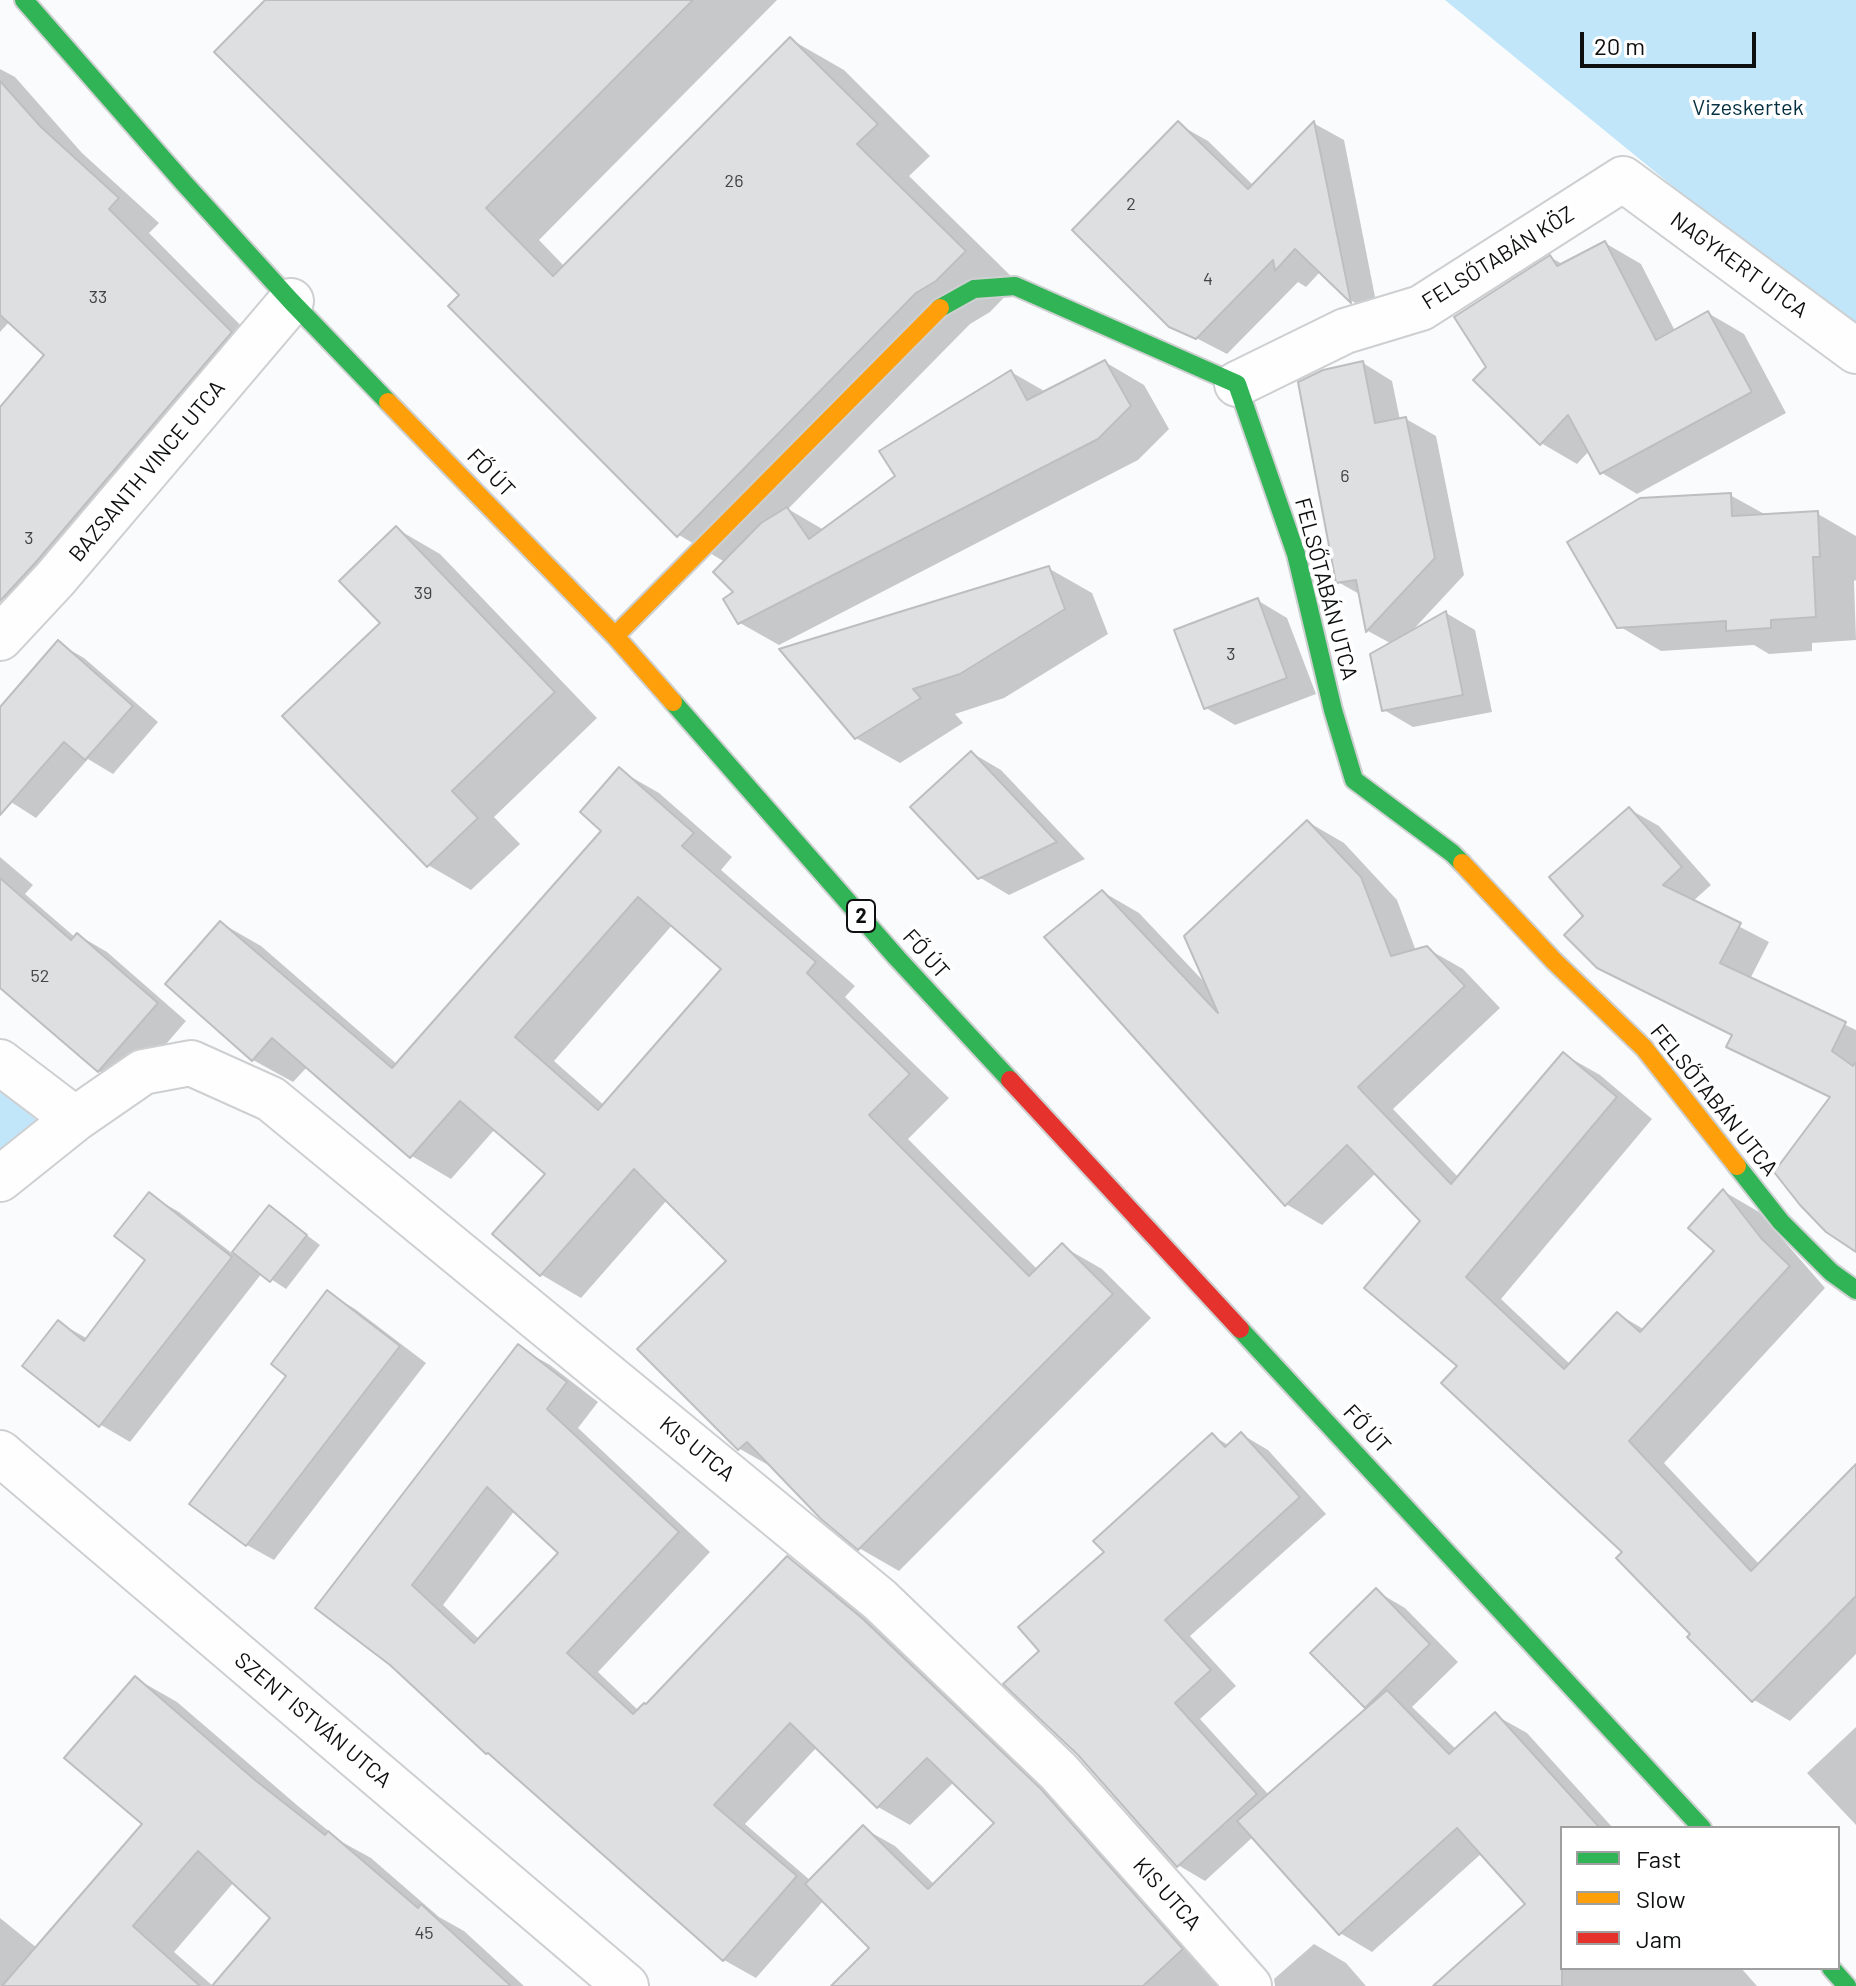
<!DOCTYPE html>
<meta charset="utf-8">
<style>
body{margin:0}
#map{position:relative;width:1856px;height:1986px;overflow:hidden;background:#f9fbfd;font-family:Barlow,sans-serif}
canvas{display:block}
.legend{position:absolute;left:1560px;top:1826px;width:280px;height:144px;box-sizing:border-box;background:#fff;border:2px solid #9f9f9f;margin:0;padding:10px 14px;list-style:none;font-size:24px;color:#0e0f10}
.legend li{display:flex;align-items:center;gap:16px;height:40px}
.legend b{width:40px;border:2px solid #9f9f9f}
.scale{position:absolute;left:1580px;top:32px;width:176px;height:36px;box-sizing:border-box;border:4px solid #0e0f10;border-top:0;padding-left:10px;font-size:24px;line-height:28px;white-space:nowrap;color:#0e0f10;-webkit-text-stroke:6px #fff;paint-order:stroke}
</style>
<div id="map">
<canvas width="1856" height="1986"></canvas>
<ul class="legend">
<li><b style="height:10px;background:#30b455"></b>Fast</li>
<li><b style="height:10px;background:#ff9f0a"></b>Slow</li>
<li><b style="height:10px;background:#e5322d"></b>Jam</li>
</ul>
<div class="scale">20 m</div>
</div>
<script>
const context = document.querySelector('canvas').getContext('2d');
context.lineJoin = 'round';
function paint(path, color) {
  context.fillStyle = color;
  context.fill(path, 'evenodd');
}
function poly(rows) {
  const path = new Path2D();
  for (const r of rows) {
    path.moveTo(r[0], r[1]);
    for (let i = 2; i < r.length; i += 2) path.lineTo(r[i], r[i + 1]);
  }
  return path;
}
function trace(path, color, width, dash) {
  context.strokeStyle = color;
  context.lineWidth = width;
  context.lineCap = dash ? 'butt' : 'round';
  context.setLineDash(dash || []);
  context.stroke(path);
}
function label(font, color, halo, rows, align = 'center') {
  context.font = font + ' Barlow,sans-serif';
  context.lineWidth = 8;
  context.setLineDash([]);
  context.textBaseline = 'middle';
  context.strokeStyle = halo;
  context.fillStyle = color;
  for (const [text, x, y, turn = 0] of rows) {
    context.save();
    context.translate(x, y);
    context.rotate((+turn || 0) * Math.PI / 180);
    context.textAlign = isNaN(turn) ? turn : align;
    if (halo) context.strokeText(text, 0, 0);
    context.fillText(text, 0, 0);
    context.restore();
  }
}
paint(poly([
 [1445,0,1856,0,1856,336],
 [0,1091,43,1125,0,1157]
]), '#c1e6fa');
paint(poly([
 [268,0,777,0,539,240,565,267,790,39,844,70,930,156,909,176,1018,283,990,312,970,324,788,509,824,530,897,476,1011,372,1046,392,1105,362,1144,385,1169,429,1138,460,779,645,740,623,736,592,725,562,679,535,462,295],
 [0,69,15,77,82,153,159,223,149,233,272,357,45,622,0,595,0,410,47,355,10,321,0,332],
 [1178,124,1208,141,1254,186,1315,124,1344,140,1379,317,1352,301,1321,271,1306,287,1298,282,1227,354,1171,325],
 [1605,243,1641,264,1675,331,1708,313,1744,334,1786,413,1637,494,1602,473,1590,450,1577,464,1541,443,1488,368,1550,257,1564,265],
 [1363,363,1392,381,1400,420,1406,419,1436,436,1464,575,1411,632,1446,613,1475,630,1492,712,1413,727,1384,710,1392,644,1368,631,1361,595,1338,582],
 [1730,495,1768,516,1818,514,1856,536,1856,580,1854,581,1856,640,1812,643,1812,651,1769,654,1754,645,1661,651,1619,626],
 [397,529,440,554,597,718,494,817,520,844,471,890,428,865,382,623],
 [1048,568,1092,593,1108,634,1004,698,955,714,963,723,900,763,856,738],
 [1257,600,1287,618,1316,694,1235,725,1206,708],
 [58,643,84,658,158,722,113,774,88,759,36,818,0,795,0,719],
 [972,753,1001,770,1085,859,1009,895,979,877],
 [619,770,659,793,732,857,721,870,855,986,845,997,949,1098,908,1139,1038,1270,1062,1246,1102,1269,1151,1318,899,1571,859,1548,777,1470,740,1449,640,1349,728,1261,667,1200,581,1298,542,1275,494,1233,547,1174,495,1129,451,1179,412,1156,308,1066,293,1082,253,1060,221,923,261,946,398,1065,604,831],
 [673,924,724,969,605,1106,554,1061],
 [1629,809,1659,826,1711,885,1692,902,1769,942,1750,979,1856,1030,1856,1249,1832,1098,1728,1047,1733,1036,1598,966,1586,916],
 [1308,822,1344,843,1397,900,1416,951,1426,948,1463,969,1500,1008,1393,1109,1459,1178,1563,1054,1600,1075,1652,1119,1501,1299,1571,1365,1618,1314,1645,1330,1717,1251,1723,1191,1759,1212,1825,1288,1664,1463,1760,1565,1856,1467,1856,1654,1790,1721,1754,1700,1460,1366,1423,1221,1376,1173,1322,1225,1286,1204,1103,892,1139,913,1208,986],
 [0,857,33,885,25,894,76,938,78,935,107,952,186,1021,128,1088,99,1071,0,987],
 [149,1195,179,1212,233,1254,269,1207,320,1245,286,1289,262,1273,130,1442,101,1425,58,1322,88,1339,148,1260],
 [328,1293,355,1309,426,1363,274,1560,247,1545,289,1375],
 [518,1347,550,1365,598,1402,578,1428,710,1552,598,1672,639,1711,646,1706,787,1558,819,1577,896,1640,1073,1810,1229,1986,834,1986,872,1948,824,1900,756,1978,724,1960,497,1758,487,1753,392,1664,317,1608],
 [515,1510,561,1553,480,1640,443,1605],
 [817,1747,878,1807,910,1825,954,1782,997,1823,935,1885,895,1846,863,1828,811,1881,745,1824],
 [1241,1434,1268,1450,1326,1514,1190,1636,1236,1686,1200,1719,1269,1795,1369,1709,1366,1706,1376,1591,1405,1608,1458,1662,1412,1707,1457,1750,1495,1715,1527,1733,1613,1828,1562,1828,1562,1968,1741,1968,1757,1986,1436,1986,1528,1904,1482,1853,1372,1952,1340,1933,1254,1836,1205,1881,1178,1865,1042,1651,1106,1552,1213,1436,1230,1446],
 [135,1678,177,1702,298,1806,342,1842,371,1858,439,1917,464,1931,524,1986,214,1986,273,1918,234,1882,174,1952,213,1986,0,1986,0,1918,37,1948,144,1823],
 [1856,1727,1856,1825,1807,1773],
 [1314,1944,1346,1963,1366,1986,1275,1986,1274,1979]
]), '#0003');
const building = poly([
 [265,0,693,0,486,208,553,276,790,37,878,124,857,144,966,251,936,281,916,293,677,537,448,306,459,295,214,52,265,0],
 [0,81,41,127,119,198,109,209,232,332,36,562,0,601,0,407,44,355,0,315,0,81],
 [1178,121,1248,189,1314,121,1351,303,1295,249,1275,271,1273,260,1196,339,1169,327,1072,230,1178,121],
 [1605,241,1656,340,1708,311,1752,392,1600,474,1568,415,1540,445,1473,380,1486,367,1454,317,1550,255,1557,266,1605,241],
 [1105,360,1131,406,1098,439,738,624,723,599,733,592,713,572,761,523,787,507,809,539,895,476,879,451,1011,370,1027,400,1105,360],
 [1363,361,1375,423,1406,417,1435,558,1366,632,1356,580,1336,583,1298,382,1323,370,1363,361],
 [1731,493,1732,516,1818,511,1820,557,1813,557,1816,617,1771,620,1771,628,1726,631,1726,621,1617,628,1567,542,1640,498,1731,493],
 [396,526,555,692,452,791,478,818,427,867,282,716,380,623,339,581,396,526],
 [1049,566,1065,609,960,674,913,689,921,698,855,739,779,649,1049,566],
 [1258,598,1287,678,1204,709,1174,630,1258,598],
 [1446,611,1463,695,1382,711,1370,654,1446,611],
 [58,640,133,706,85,760,64,742,0,815,0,707,58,640],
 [971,751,1057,842,978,879,910,807,971,751],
 [619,767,694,833,682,846,816,962,807,973,910,1074,869,1115,1029,1276,1062,1243,1113,1294,858,1550,821,1519,747,1442,738,1450,637,1349,726,1261,634,1169,540,1276,492,1234,545,1174,460,1101,410,1158,272,1038,252,1061,165,984,220,921,392,1068,601,831,580,812,619,767],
 [638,897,721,969,598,1110,515,1037,638,897],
 [1629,807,1682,867,1663,885,1741,923,1720,963,1846,1022,1832,1051,1853,1066,1856,1062,1856,1252,1826,1232,1800,1205,1774,1172,1830,1097,1726,1047,1732,1035,1597,968,1564,935,1583,916,1549,877,1629,807],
 [1307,820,1361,877,1391,956,1427,946,1465,986,1358,1087,1451,1184,1563,1052,1617,1097,1466,1277,1564,1369,1617,1312,1640,1332,1714,1251,1688,1228,1723,1189,1761,1238,1790,1266,1629,1441,1751,1571,1856,1464,1856,1596,1752,1702,1687,1637,1690,1634,1616,1558,1622,1552,1441,1383,1457,1366,1364,1288,1420,1221,1347,1145,1285,1206,1044,937,1102,890,1218,1013,1184,936,1307,820],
 [0,878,71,940,77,933,158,1003,98,1072,0,988,0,878],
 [149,1192,232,1257,99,1427,22,1366,58,1320,84,1341,145,1260,114,1236,149,1192],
 [269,1205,307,1235,270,1282,232,1252,269,1205],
 [327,1290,400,1346,246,1546,189,1504,286,1376,271,1364,327,1290],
 [518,1344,567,1382,547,1409,679,1532,567,1653,633,1714,644,1703,646,1704,787,1556,863,1619,1041,1789,1183,1949,1143,1986,831,1986,869,1948,805,1884,863,1825,928,1889,994,1823,927,1758,877,1808,790,1723,714,1805,797,1876,723,1961,488,1753,486,1754,390,1665,315,1608,518,1344],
 [487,1487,558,1553,474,1643,412,1585,487,1487],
 [1241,1432,1300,1497,1165,1620,1211,1670,1175,1703,1257,1794,1177,1867,1078,1755,1003,1684,1039,1651,1018,1627,1104,1552,1093,1541,1212,1433,1225,1447,1241,1432],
 [1376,1588,1430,1644,1365,1708,1310,1653,1376,1588],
 [135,1676,255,1780,325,1835,328,1831,418,1908,421,1904,511,1986,212,1986,270,1918,198,1851,133,1926,200,1986,2,1986,142,1824,64,1758,135,1676],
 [1387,1690,1449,1754,1495,1712,1600,1828,1562,1828,1562,1986,1433,1986,1525,1904,1457,1828,1339,1935,1237,1821,1387,1690]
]);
paint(building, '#dedfe0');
trace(building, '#bebec0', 2);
const street = poly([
 [1237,384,1345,331,1421,308,1623,179,1856,351],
 [0,638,55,579,291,301],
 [0,1062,75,1119],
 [0,1179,75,1119,143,1072,191,1063,271,1099,880,1600,1059,1772,1249,1986],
 [0,1453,626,1986]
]);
const fast = poly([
 [24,0,183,182,291,301,388,402],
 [940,308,974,289,1015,286,1237,384,1296,554,1333,710,1354,780,1452,853,1462,863],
 [673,702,897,958,1010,1080],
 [1737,1166,1781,1222,1831,1272,1856,1290],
 [1240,1329,1702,1828],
 [1831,1968,1847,1986]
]);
const slow = poly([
 [388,402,615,636,673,702],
 [615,636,940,308],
 [1462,863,1554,961,1644,1048,1737,1166]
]);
const jam = poly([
 [1010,1080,1240,1329]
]);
trace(street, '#cecfd0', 48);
trace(fast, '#cecfd0', 22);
trace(slow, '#cecfd0', 22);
trace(jam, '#cecfd0', 22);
trace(street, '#fefeff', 44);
trace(fast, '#30b455', 18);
trace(slow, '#ff9f0a', 18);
trace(jam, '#e5322d', 18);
label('18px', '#424344', null, [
 ["26",734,181],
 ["2",1131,204],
 ["4",1208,279],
 ["33",98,297],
 ["6",1345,476],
 ["3",29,538],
 ["39",423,593],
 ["3",1231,654],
 ["52",40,976],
 ["45",424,1933]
]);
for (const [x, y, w] of [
 [861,916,28]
]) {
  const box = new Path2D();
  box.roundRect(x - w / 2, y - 16, w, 32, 6);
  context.fillStyle = '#fff';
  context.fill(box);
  trace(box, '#0e0f10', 2);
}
label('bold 20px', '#0e0f10', null, [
 ["2",861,916]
]);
label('22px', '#043042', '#fff', [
 ["Vizeskertek",1748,108]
]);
label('22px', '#0e0f10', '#fff', [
 ["FELSŐTABÁN KÖZ",1498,258,-32],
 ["NAGYKERT UTCA",1739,265,36],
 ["BAZSANTH VINCE UTCA",147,471,-50],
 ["FŐ ÚT",491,473,46],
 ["FELSŐTABÁN UTCA",1326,589,75],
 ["FŐ ÚT",926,954,48],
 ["FELSŐTABÁN UTCA",1714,1100,51],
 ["FŐ ÚT",1367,1429,47],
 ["KIS UTCA",697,1449,39],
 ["SZENT ISTVÁN UTCA",313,1720,40],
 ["KIS UTCA",1167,1894,48]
]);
</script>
